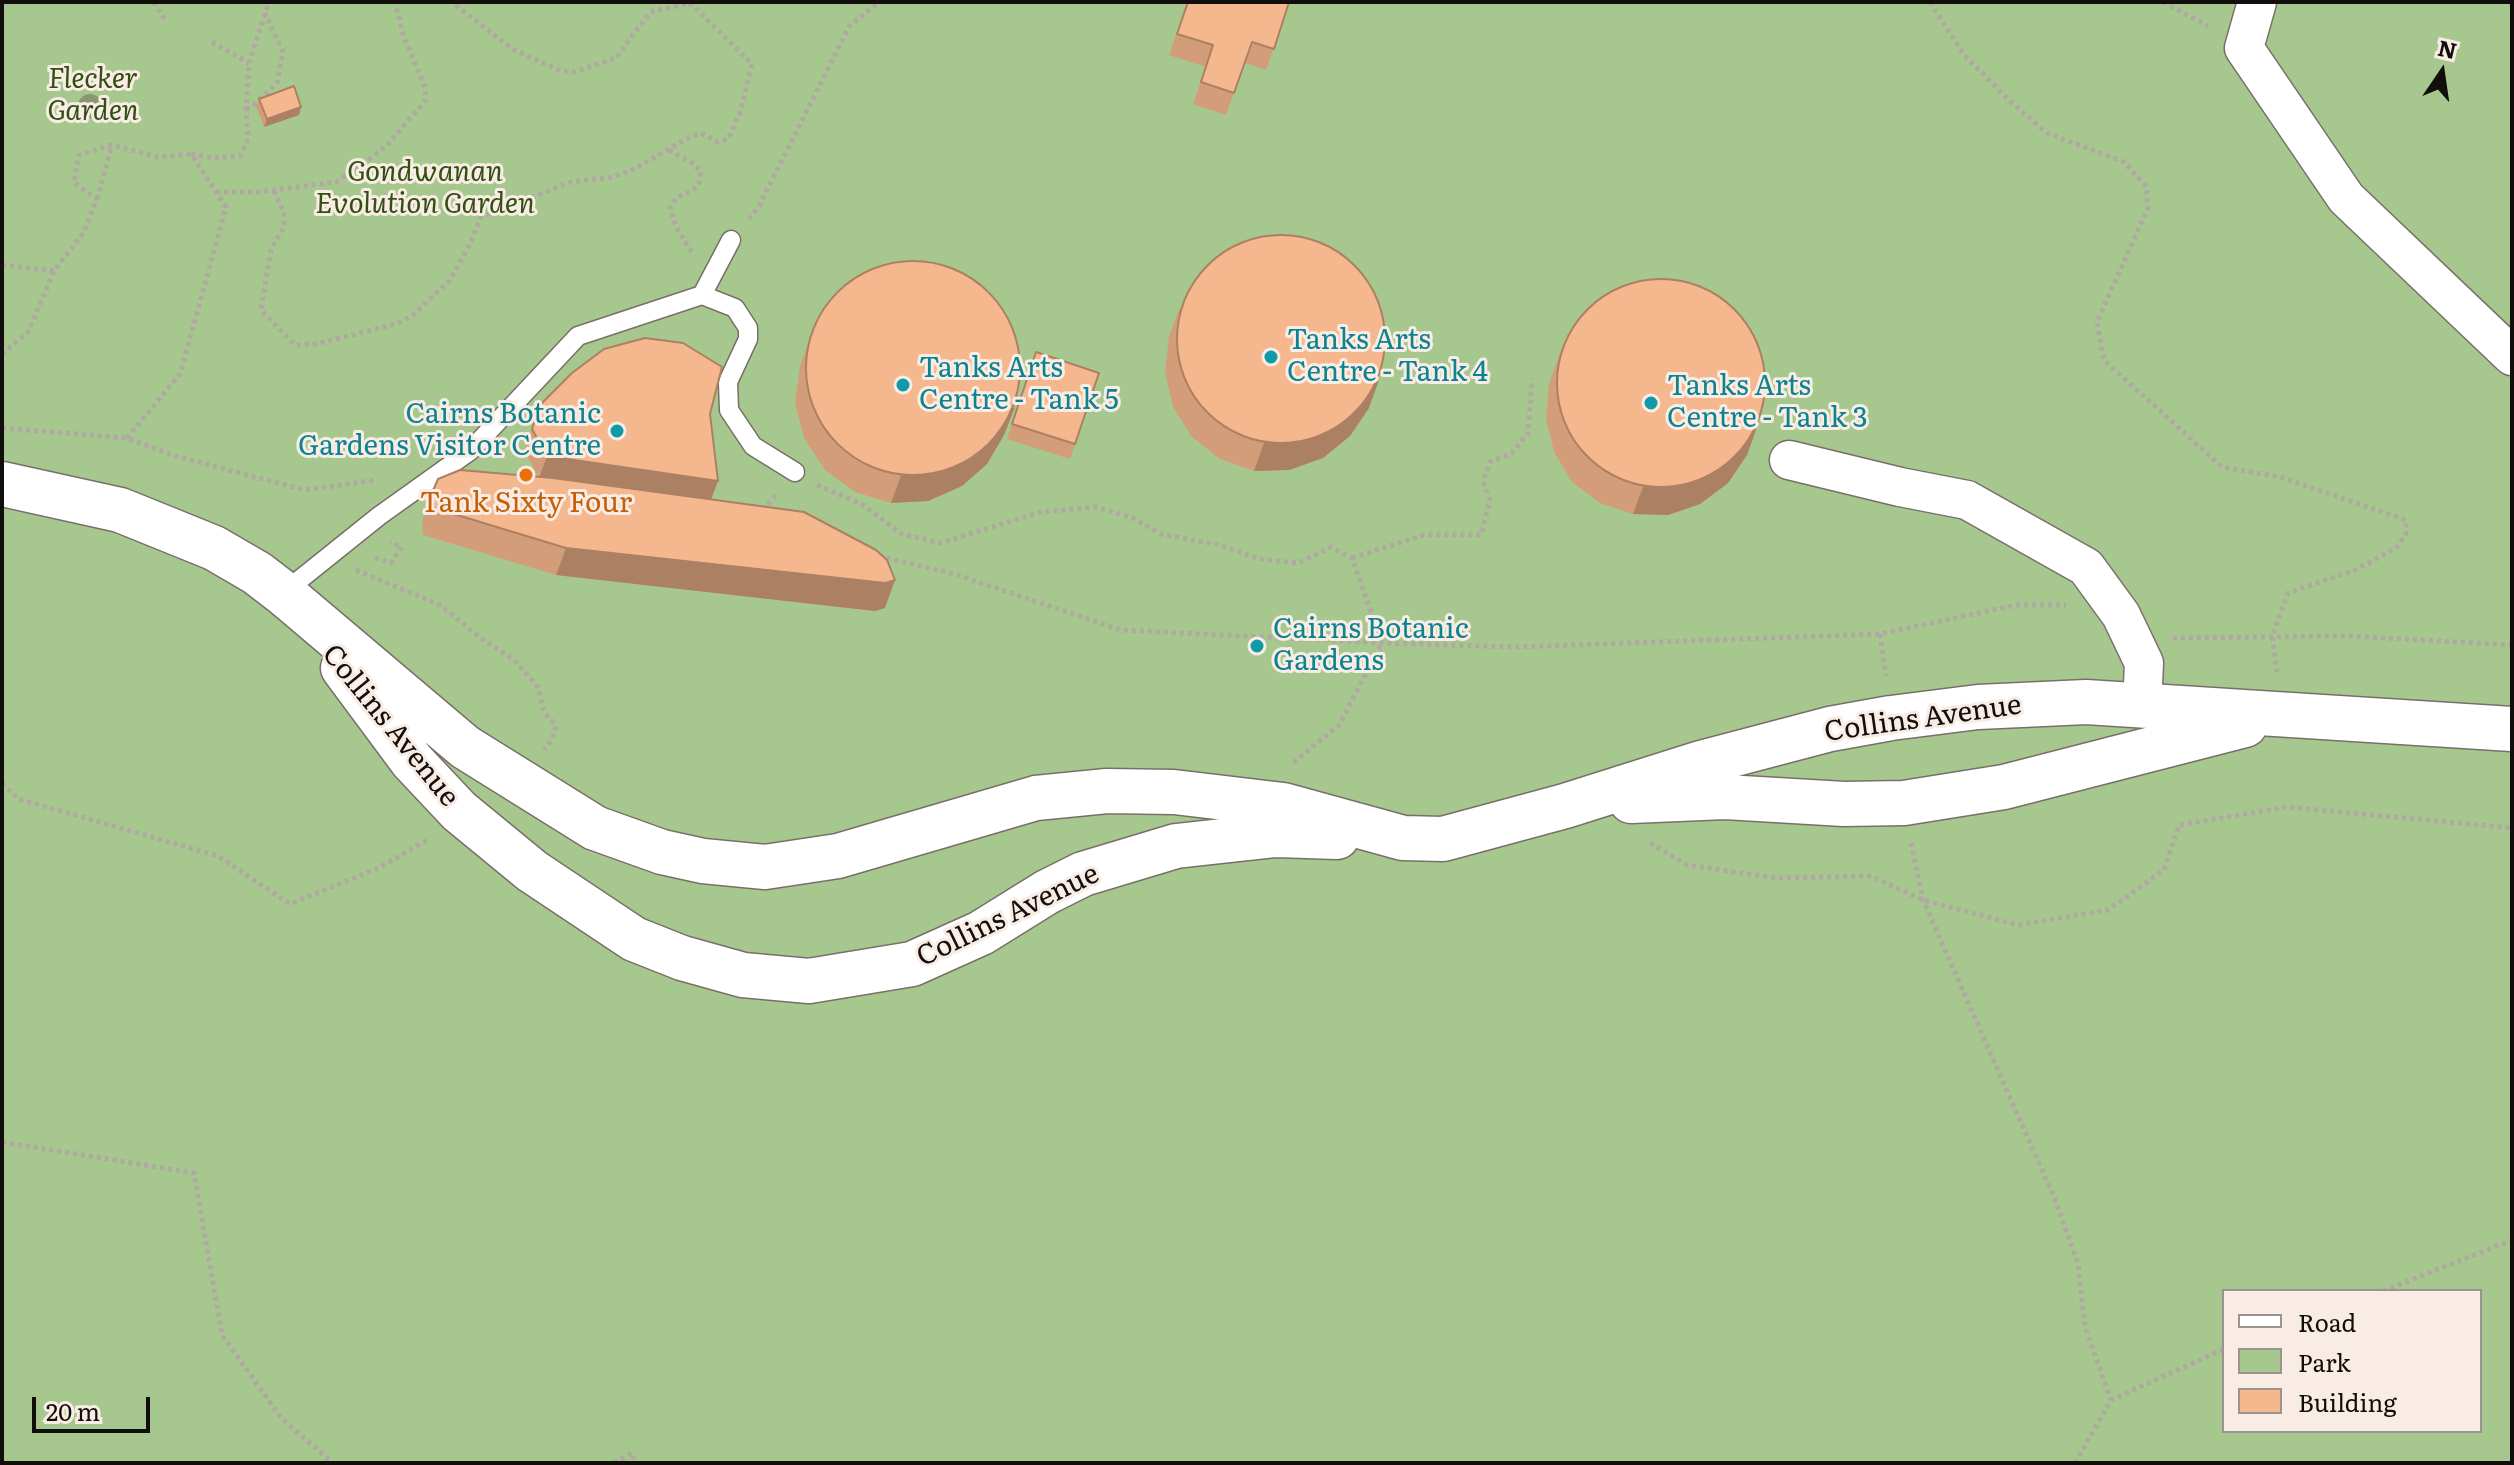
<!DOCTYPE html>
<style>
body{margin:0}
#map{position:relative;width:2514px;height:1465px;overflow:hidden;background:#f8ece5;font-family:Literata,serif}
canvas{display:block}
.frame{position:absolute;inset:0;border:4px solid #110e0b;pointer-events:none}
.legend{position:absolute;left:2222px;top:1289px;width:260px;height:144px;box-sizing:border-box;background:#f8ece5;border:2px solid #9c938e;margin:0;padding:10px 14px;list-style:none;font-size:24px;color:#110e0b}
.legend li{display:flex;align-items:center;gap:16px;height:40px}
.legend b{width:40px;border:2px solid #9c938e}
.north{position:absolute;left:2402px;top:32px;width:80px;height:80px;-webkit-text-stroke:6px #f8ece5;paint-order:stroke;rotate:13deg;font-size:22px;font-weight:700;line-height:32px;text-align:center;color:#110e0b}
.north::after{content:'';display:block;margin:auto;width:28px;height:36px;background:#110e0b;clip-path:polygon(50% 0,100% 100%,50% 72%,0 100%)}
.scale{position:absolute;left:32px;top:1397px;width:118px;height:36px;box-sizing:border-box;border:4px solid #110e0b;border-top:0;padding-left:10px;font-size:24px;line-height:28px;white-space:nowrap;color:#110e0b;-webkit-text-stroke:6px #f8ece5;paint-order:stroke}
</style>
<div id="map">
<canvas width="2514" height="1465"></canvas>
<div class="frame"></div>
<ul class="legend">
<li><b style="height:10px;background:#fff"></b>Road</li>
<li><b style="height:22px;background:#a6c88e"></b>Park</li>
<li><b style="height:22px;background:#f5b78e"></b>Building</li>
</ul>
<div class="north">N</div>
<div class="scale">20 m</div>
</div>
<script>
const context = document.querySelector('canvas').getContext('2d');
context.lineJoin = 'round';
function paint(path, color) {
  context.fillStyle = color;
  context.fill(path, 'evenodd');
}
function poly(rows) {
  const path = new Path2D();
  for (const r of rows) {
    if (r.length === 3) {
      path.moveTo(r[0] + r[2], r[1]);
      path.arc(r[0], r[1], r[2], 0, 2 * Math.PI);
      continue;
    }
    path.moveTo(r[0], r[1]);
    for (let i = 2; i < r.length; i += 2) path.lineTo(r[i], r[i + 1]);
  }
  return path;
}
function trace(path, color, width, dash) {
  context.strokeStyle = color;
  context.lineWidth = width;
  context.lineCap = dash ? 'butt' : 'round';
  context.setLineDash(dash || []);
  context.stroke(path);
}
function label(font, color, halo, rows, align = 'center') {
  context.font = font + ' Literata,serif';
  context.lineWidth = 6;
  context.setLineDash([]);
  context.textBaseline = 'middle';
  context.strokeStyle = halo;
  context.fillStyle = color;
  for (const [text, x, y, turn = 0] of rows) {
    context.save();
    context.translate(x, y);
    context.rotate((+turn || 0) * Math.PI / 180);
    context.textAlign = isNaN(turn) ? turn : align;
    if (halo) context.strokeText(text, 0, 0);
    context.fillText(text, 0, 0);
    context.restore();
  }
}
paint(poly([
 [2,2,2512,2,2512,1463,2,1463],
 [2224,1291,2480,1291,2480,1431,2224,1431]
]), '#a6c88e');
const service = poly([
 [702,295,735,308,748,328,748,339,728,382,729,410,753,446,795,472],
 [283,593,379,516,470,451,578,336,702,295,731,240]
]);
const minor = poly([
 [2257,2,2244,48,2346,198,2512,356],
 [1789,460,1900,487,1967,500,2086,567,2121,615,2144,663,2142,706]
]);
const tertiary = poly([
 [2,484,120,510,214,548,257,573,283,593,465,747,595,828,662,852,703,861,765,867,838,856,1036,798,1107,791,1174,792,1283,805,1403,838,1443,839,1565,806,1701,763,1830,729,1891,718,1978,707,2086,702,2512,729],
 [343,668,412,761,459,811,532,871,634,939,682,958,743,975,809,981,912,964,981,933,1047,892,1083,874,1176,846,1276,835,1337,837],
 [1631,801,1725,797,1844,804,1904,803,2004,787,2245,725]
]);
trace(service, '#796f68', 21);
trace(minor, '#796f68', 41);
trace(tertiary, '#796f68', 47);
trace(poly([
 [154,2,165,20],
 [1930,2,1964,55,2012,103,2047,133,2124,162,2146,186,2148,208,2097,322,2104,360,2222,467,2280,477,2406,520,2406,534,2396,548,2355,570,2288,593,2272,636,2277,672],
 [2163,2,2208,26],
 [212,42,249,63],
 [246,109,254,105,277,83,283,52,265,13],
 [669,150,694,164,701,172,699,185,690,192,676,198,670,209,676,227,693,254],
 [274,191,284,213,284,227,271,249,261,310,295,345,316,344,396,324,413,315,449,281,469,246,481,217,571,182,613,177,636,168,686,139,701,133,718,142,728,139,740,113,752,64,690,3,650,12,616,58,574,72,561,71,512,49,452,2],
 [216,192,258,192,336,182,361,166,389,143,426,100,425,87,404,37,395,2],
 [97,199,112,145],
 [749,219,759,206,849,27,878,2],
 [2,265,54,271],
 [2,354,28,332,54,271,84,232,97,199,74,183,79,155,112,145,158,157,191,154],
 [2,428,127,438,175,456,305,490,376,480],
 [127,438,180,374,226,207,191,154,213,158,240,156,248,139,246,109,249,63,269,2],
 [817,485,863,505,902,534,940,543,1041,512,1096,507,1133,518,1161,534,1219,545,1259,559,1298,563,1331,547,1352,558,1382,643,1339,725,1292,764],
 [763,511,777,493],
 [879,556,951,573,1121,630,1382,643,1516,647,1880,634,2016,605,2066,605],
 [375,558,391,563,402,547,390,542],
 [1352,558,1424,535,1481,535,1490,500,1483,481,1490,462,1512,453,1528,433,1532,379],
 [356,570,440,605,482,639,514,660,538,687,544,712,556,726,552,740,544,749],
 [1880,634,1886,676],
 [2173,638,2350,636,2512,645],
 [2,783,19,799,218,856,290,904,381,867,430,838],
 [1650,843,1687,865,1775,878,1871,876,1923,900,2018,925,2108,910,2164,870,2179,825,2287,807,2512,828],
 [1911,843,1923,900,2056,1202,2078,1264,2085,1327,2111,1400],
 [2,1142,194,1173,222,1335,282,1419,333,1463],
 [2383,1291,2512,1240],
 [614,1463,632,1453,635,1463],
 [2075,1463,2111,1400,2224,1349]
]), '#b1a8a2', 5, [4, 4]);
trace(service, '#fff', 18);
trace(minor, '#fff', 38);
trace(tertiary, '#fff', 44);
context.fillStyle = '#8b9671';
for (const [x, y] of [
 [90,106]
]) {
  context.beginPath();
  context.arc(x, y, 12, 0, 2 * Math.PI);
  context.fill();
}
paint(poly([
 [1187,2,1289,2,1266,70,1245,63,1226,115,1193,104,1206,67,1169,55],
 [259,99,299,115,264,127,256,106],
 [1179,309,1369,408,1350,436,1323,458,1289,470,1254,471,1220,459,1192,437,1173,407,1165,372,1169,337],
 [810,338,1004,435,987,464,962,486,928,501,891,503,855,492,825,470,804,438,795,403,800,366],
 [1036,352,1099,373,1070,459,1007,439],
 [1559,356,1757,427,1747,455,1728,483,1700,504,1668,515,1633,514,1600,503,1572,482,1554,452,1546,419,1549,384],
 [540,405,710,414,718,481,711,499,885,608,875,611,556,575,423,535,422,521,432,493,538,476,524,451]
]), '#d39d7a');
paint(poly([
 [301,107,299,115,264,127,267,119],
 [1379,380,1369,408,1350,436,1323,458,1289,470,1254,471,1264,443],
 [1015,407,1004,435,987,464,962,486,928,501,891,503,901,475],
 [1757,427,1747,455,1728,483,1700,504,1668,515,1633,514,1643,487],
 [547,456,718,481,710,502,539,478],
 [566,548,895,580,885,608,875,611,556,575]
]), '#ac8063');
const building = poly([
 [1188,2,1289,2,1274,49,1252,42,1234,93,1201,82,1213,45,1177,34,1188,2],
 [294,86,301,107,267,119,259,99,294,86],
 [1281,339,104],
 [913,368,107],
 [1661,383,104],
 [645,338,683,343,722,367,710,414,718,481,547,456,532,429,540,405,572,373,604,349,645,338],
 [1036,352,1099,373,1075,444,1012,424,1036,352],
 [460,470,553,478,804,512,876,550,887,560,895,580,885,583,566,548,434,508,432,493,438,479,460,470]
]);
paint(building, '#f5b78e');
trace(building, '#ac8063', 2);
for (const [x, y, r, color] of [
 [1271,357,8,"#0f9aa8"],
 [903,385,8,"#0f9aa8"],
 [1651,403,8,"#0f9aa8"],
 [617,431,8,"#0f9aa8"],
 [526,475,8,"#e8710a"],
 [1257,646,8,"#0f9aa8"]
]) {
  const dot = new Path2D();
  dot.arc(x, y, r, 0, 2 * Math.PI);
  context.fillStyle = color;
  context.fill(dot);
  trace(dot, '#f8ece5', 3);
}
label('italic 28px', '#315012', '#f8ece5', [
 ["Flecker",93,80],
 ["Garden",93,112],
 ["Gondwanan",425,173],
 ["Evolution Garden",425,205]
]);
label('28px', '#0d838f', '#f8ece5', [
 ["Tanks Arts",1287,341],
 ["Centre - Tank 4",1287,373],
 ["Tanks Arts",919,369],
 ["Centre - Tank 5",919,401],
 ["Tanks Arts",1667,387],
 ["Centre - Tank 3",1667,419],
 ["Cairns Botanic",601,415,"right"],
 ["Gardens Visitor Centre",601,447,"right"],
 ["Cairns Botanic",1273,630],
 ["Gardens",1273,662]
], 'left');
label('28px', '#c56008', '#f8ece5', [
 ["Tank Sixty Four",526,504]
]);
label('28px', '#110e0b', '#f8ece5', [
 ["Collins Avenue",1923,719,-8],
 ["Collins Avenue",390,726,51],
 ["Collins Avenue",1008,916,-26]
]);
</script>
